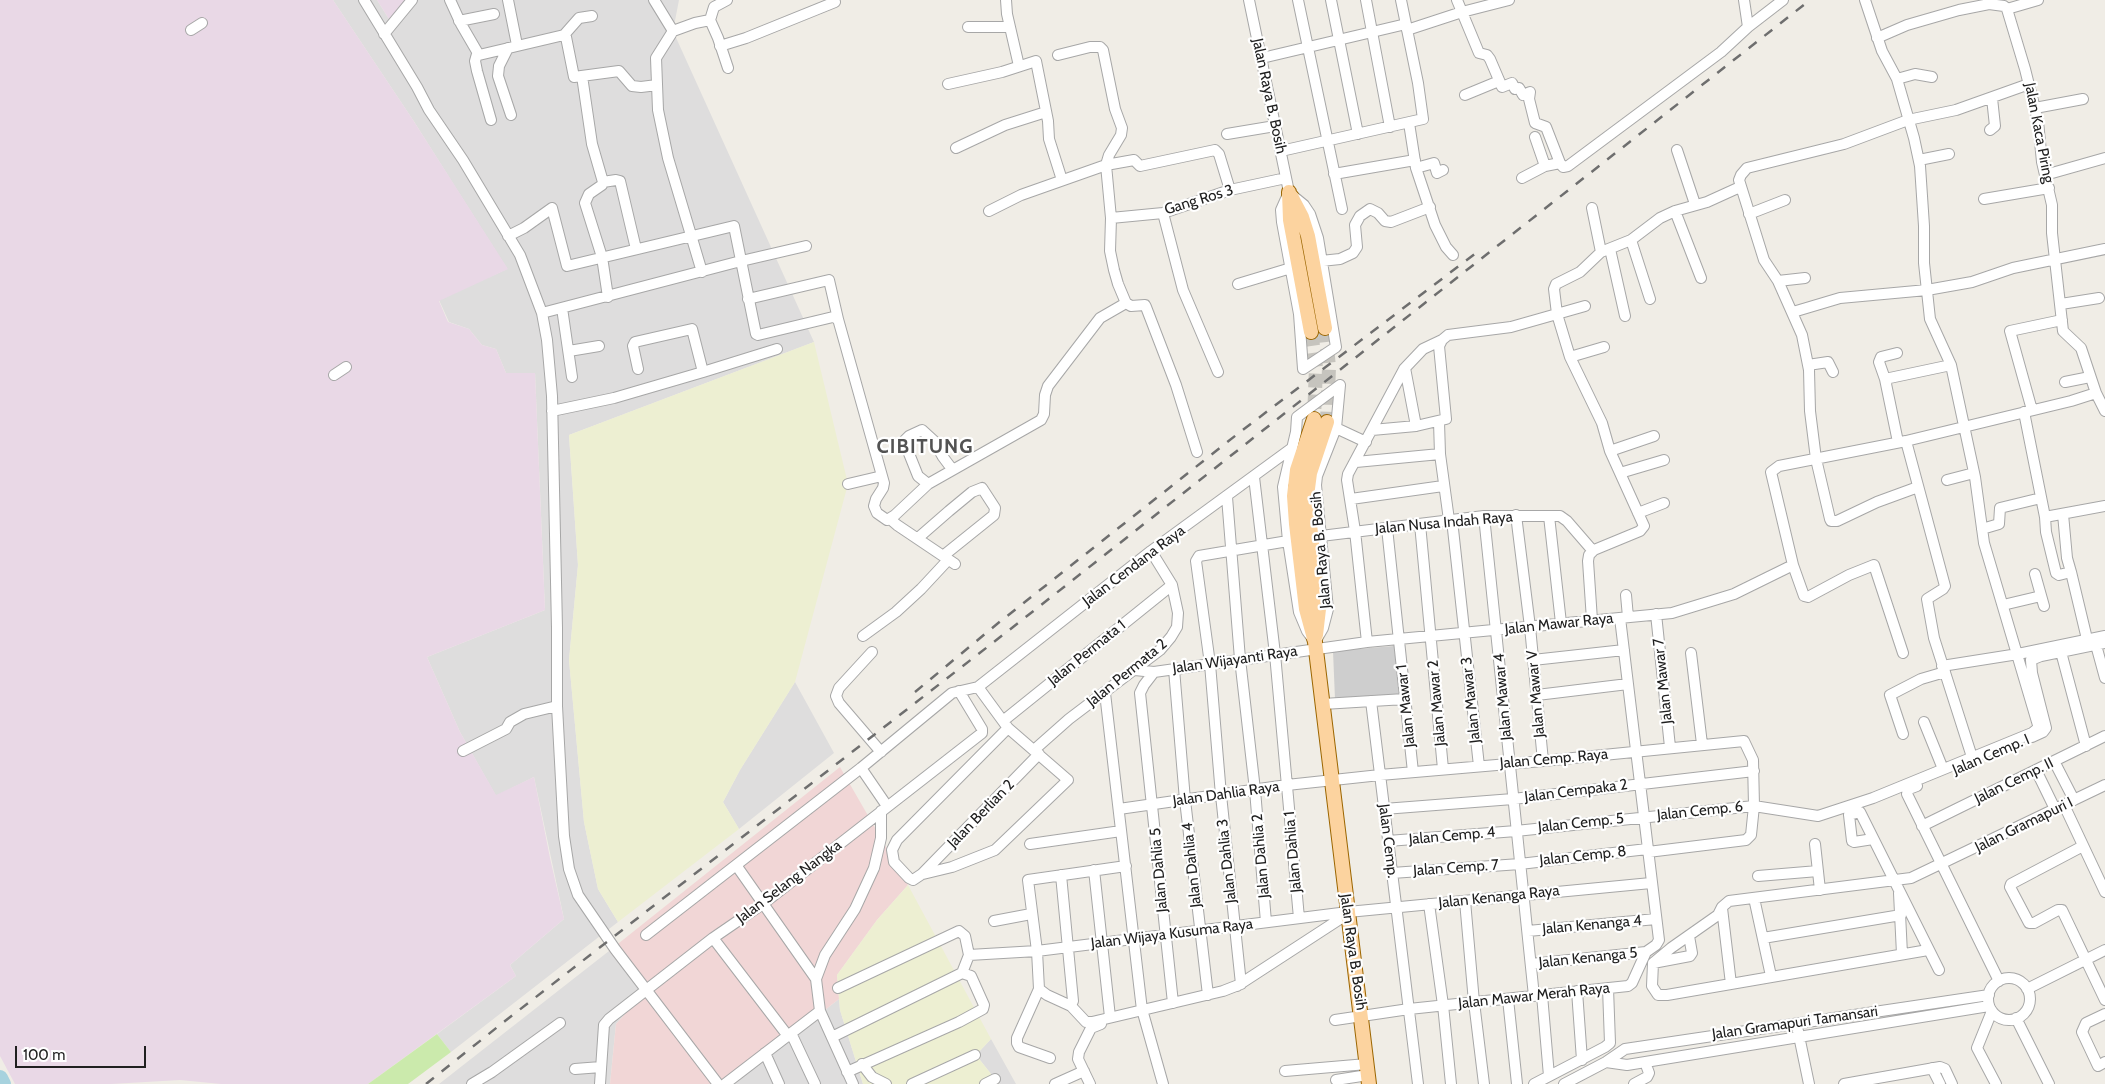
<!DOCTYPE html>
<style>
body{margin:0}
#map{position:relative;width:2105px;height:1084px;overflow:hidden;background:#f0ede6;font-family:Cabin,sans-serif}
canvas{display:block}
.scale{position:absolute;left:15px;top:1046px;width:131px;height:22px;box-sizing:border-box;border:2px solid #202020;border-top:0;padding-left:6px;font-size:15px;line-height:18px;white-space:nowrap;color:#202020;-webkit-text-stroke:4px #fff;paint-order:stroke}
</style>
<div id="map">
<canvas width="2105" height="1084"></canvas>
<div class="scale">100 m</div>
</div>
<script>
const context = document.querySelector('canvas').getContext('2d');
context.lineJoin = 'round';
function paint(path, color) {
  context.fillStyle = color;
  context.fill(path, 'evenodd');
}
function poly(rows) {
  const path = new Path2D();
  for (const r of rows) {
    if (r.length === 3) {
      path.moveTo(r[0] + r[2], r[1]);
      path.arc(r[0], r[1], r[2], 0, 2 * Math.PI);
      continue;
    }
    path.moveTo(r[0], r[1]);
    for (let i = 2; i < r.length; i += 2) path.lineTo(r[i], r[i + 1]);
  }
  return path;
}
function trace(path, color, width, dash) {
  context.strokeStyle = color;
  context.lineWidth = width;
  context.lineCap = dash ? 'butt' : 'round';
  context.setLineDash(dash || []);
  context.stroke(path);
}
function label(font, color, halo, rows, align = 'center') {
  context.font = font + ' Cabin,sans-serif';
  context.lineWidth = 4.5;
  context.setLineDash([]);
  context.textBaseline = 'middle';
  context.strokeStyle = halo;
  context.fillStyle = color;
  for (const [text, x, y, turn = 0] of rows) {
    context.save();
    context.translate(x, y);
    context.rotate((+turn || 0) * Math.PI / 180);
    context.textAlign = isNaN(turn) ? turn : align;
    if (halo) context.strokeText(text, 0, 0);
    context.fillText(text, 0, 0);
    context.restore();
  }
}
paint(poly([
 [333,0,377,0,392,24,412,0,679,0,673,31,814,342,569,435,578,565,569,660,584,822,598,889,618,922,451,1052,437,1034,516,976,510,965,564,919,534,777,496,796,460,732,427,657,545,610,535,373,506,373,496,349,482,345,469,329,449,322,439,300,507,269,413,120],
 [795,682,834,753,739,829,723,802,740,770],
 [609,951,643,994,616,1024,610,1084,439,1084],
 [839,999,840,1010,863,1084,730,1084],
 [991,1039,1016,1084,999,1084,976,1055]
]), '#dedddd');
paint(poly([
 [840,767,908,885,877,920,837,975,839,999,730,1084,610,1084,616,1024,643,994,609,951]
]), '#f1d6d6');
paint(poly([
 [0,0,333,0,413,120,508,269,439,301,448,322,469,329,482,345,496,349,506,373,535,373,545,610,427,657,460,732,496,795,534,777,550,858,564,919,510,965,516,976,368,1084,221,1084,180,1080,111,1084,15,1084,0,1056],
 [377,0,412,0,392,24]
]), '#e9d8e6');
paint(poly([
 [1394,646,1399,694,1335,699,1333,651]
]), '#cecece');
paint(poly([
 [814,342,848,484,795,682,740,770,723,802,739,829,618,922,598,889,584,822,569,660,578,565,569,435],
 [908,885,991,1039,976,1055,999,1084,863,1084,840,1010,837,975,877,920]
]), '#edefd2');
paint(poly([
 [437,1034,451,1052,408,1084,368,1084]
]), '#cbeaac');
trace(poly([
 [0,1078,3,1084]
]), '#a7d2de', 16);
trace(poly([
 [1325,328,1329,367,1327,422],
 [1311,332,1316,367,1314,419]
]), '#c6c4be', 14, [14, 7]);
const minor = poly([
 [364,0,417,87,429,110,463,160,520,255,542,313,547,340,552,396,557,628,557,706,564,836,569,869,578,895,615,949,718,1084],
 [450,0,461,24,479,55,564,35,579,18,592,16],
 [508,0,517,45],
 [654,0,673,31,656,58,658,110,668,158,702,272],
 [1006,0,1007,14,1019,66],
 [1249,0,1289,192,1281,210,1282,222,1299,314,1303,369,1336,347,1318,238,1310,214,1304,205,1293,196],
 [1298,0,1342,209],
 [1331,0,1358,134],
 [1366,0,1390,127],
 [1457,0,1479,53,1487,55,1490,59,1502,87,1512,83,1515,89,1519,88,1523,95,1530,92,1529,99,1535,123,1546,127,1560,163],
 [1744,0,1748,27],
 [2007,9,2025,69,2038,121,2042,162,2052,205,2052,233,2063,331,2081,348,2096,393,2105,411],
 [2007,9,2038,0],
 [710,20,718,38,728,68],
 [459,21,494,14],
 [968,27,1010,27],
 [191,30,202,23],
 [1407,30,1462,12,1509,0],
 [673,31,695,23,710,20,714,7,727,0],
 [384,34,412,0],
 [564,35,566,37,574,77,619,71,632,86,641,87,657,85],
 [1877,38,1907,25,1959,10,1989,4,2004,6,2007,9],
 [720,46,746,38,835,2],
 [508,48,499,66,498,76,511,115],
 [477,54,475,61,477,71,491,120],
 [1058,55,1090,47,1100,47,1103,50,1115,109,1122,128,1121,135,1109,155,1106,165,1111,218,1110,251,1114,270,1118,284,1126,303,1131,306,1145,305,1146,307,1176,385,1197,452],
 [1262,58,1406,24],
 [582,76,592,144,603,182,602,185,589,194,585,203,602,257,608,297],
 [1897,79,1915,74,1932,77],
 [948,84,1002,72,1036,61,1048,121,1049,139,1062,180],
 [1465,95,1499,81],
 [2035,108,2083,99],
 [1409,123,1416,168,1435,225,1446,247,1453,255],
 [1990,130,1995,126,1992,98],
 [1227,134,1275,126],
 [956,148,1005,125,1046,112],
 [1677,150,1695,204],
 [1281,151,1423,119,1418,83,1401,0],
 [1919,160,1949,154],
 [1545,166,1560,163,1563,167,1568,166,1721,52,1748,27,1783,0],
 [1416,168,1434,163,1437,173,1443,170],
 [1334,174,1415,160],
 [2045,175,2105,158],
 [1522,178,1545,166,1535,137],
 [603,182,616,180,620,181,636,249],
 [1984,199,2049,188],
 [1592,208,1601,252],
 [989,211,1021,195,1106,165,1134,160,1140,166,1215,150,1219,154,1230,190],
 [1675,211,1701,278],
 [1163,213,1183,290,1218,372],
 [1749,214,1785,200],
 [1111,218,1163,213,1230,190,1286,178],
 [508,236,524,228,552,208,567,266,734,226,756,334,758,335,833,317,838,319,884,483,883,488,876,499,874,506,877,513,887,520,895,515,928,484,1041,420,1044,414,1045,395,1048,386,1100,318,1126,303],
 [1631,240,1650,299],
 [1610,249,1625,316],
 [1321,261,1340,259,1353,253,1357,247,1355,225,1360,216,1370,209,1378,213,1385,221,1391,222,1430,207],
 [1778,281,1805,278],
 [1238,284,1291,268],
 [748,299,829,280,838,319],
 [2061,304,2099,298],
 [562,308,572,377],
 [1793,312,1840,298,1927,290,1972,282,2013,268,2105,249],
 [542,313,737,262,806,246],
 [569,351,599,346],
 [1570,357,1604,347],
 [1808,365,1828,362,1833,372],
 [1405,368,1416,426],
 [703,372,777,349],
 [334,375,346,367],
 [1885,379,1879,362,1881,357,1897,353],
 [2065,382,2090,377],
 [1340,385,1336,428,1317,476,1316,485,1328,609,1323,628,1315,642,1307,631,1299,612,1288,541,1283,487,1296,432,1297,417,1340,385],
 [2032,410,2010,331,2062,320],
 [552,411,614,398,703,372,692,329,635,342,633,346,638,369],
 [2024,412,2045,517,2105,506],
 [1439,422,1440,454,1449,520],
 [1336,428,1366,442],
 [1372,430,1416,426,1446,419,1439,346,1442,340,1448,335,1511,327,1585,306],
 [1906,441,1945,586,1943,589,1927,599,1934,638,1972,757],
 [1898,442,1885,379,1951,365],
 [1610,451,1654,436],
 [1356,462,1440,454],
 [1620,473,1664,460],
 [1254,477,1275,654,1299,918],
 [1947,480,1974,473],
 [848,484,882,476],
 [928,484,918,476,904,441,909,436,922,430,934,441,943,457,952,469],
 [1918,487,1877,502,1837,521,1831,521,1830,519,1816,459,1810,411,1809,370,1802,335,1778,281,1764,260,1739,180,1741,175,1747,168,1844,144,1908,120,1956,110,2029,84],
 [1227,497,1240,659,1255,790,1266,922],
 [1351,499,1443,486],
 [1638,513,1664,503],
 [2063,514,2067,558,2071,572],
 [1516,515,1530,627,1543,761],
 [1484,516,1534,996],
 [1549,516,1561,623],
 [2045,517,2046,532,2056,573,2059,575,2071,572,2087,639],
 [890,519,897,525,955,564],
 [1452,520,1479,766],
 [1420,524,1443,769],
 [1387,528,1413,772],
 [1982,529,1999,524,2000,508,2041,498],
 [1321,536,1484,516,1560,516,1567,521,1593,551],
 [918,538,949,511,972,492,982,488,995,508,994,515,943,556],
 [2035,574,2044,606],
 [1626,595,1628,617],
 [2003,605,2041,596],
 [1656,614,1670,747],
 [1592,620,1588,561,1589,555,1594,550,1640,531,1644,526,1610,451,1602,423,1570,357,1557,314,1554,289,1556,284,1580,272,1601,252,1631,240,1660,218,1675,211,1707,202,1740,187],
 [863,636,896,612,921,589,948,560],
 [1367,642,1355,531,1347,480,1348,474,1404,369,1423,349,1442,340],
 [2096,645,2105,678],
 [872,652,839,688,836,696,839,703,881,752],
 [2061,652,2086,746],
 [1691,653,1702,744],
 [1903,653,1874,565,1849,575,1808,597,1804,596,1793,565,1771,472,1779,466,1906,441,2071,401,2096,393],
 [1533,660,1624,650],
 [1942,666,2018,654,2105,636],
 [1174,669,1185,800,1208,995],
 [1135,670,1154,672,1367,642,1672,613,1734,594,1793,565],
 [1154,672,1144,685,1140,693,1173,1003],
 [1105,693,1142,1010],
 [1537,695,1628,684],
 [1371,701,1418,1084],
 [1323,704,1405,699],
 [1003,721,1172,585],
 [1924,722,1943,769],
 [1008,728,897,840,892,850,894,862,909,878,913,880,922,874,1039,754],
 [1903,734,1890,695,1921,679,1945,672],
 [2032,737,2043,732,2046,728,2032,673,2031,660,2041,656,2105,643],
 [1034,750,1069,719,1160,650,1171,637,1177,627,1178,613,1172,585,1151,551],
 [463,751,506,729,510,722,524,714,557,706],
 [2054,761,2074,800],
 [861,768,887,806],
 [2036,770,2055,809],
 [1917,786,1909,789,1907,794,1999,981],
 [2064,805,2105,892],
 [1119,809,1287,785,1380,775,1543,761,1744,741,1753,760,1754,806,1751,835,1746,840,1648,852],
 [1384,809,1513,799,1754,771],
 [1922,826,2105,736],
 [1873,839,1854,842,1852,841,1849,815,1860,812,1939,970],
 [1388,841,1516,831,1754,806,1818,816,1873,798,2032,733,2038,728,2038,725,1984,543,1975,477,1951,365,1930,319,1924,263,1924,226,1920,166,1914,138,1897,79,1882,51,1865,0],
 [1030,844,1121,831],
 [1815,844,1820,890],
 [2083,846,2011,884,2010,887,2029,923,2034,923,2058,910,2062,910,2105,1000],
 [736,865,816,979,820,1011,853,1084],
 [1126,866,1028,880,1037,951,1039,989,1047,995,1071,1006,1086,1022,1092,1022,1223,991,1241,984,1221,795,1210,664,1196,561,1199,556,1288,541],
 [1094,870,1110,1017],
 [1392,873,1520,864,1647,849],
 [923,874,952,867,995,850,1068,780,1008,728,978,687],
 [1061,875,1073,1001,1071,1006],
 [1758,876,1818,871],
 [1899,893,1902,954],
 [1754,898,1771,976],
 [1465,901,1474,1002,1484,1084],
 [1429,904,1443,1005,1451,1084],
 [1722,908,1731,984],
 [994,921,1031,914],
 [1528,931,1656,919],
 [646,935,861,768,952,693,978,687,1151,551,1292,448],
 [713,938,788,1036],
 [1763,938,1901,915],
 [1928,950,1667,995,1658,995,1652,986,1653,963,1671,948,1718,915,1722,907,1729,901,1911,878,2105,785],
 [969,955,1037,951,1348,912,1651,883],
 [1653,963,1690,956,1692,953,1689,936],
 [1531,964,1646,952],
 [2009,999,21],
 [816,979,825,955,855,909,874,868,881,838,881,811],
 [1237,986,1343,917,1348,917],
 [838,988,959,931,965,936,969,955,962,973,971,976,984,1005,983,1009,959,1022,847,1072],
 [1039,989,1017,1038,1017,1043,1019,1047,1050,1058],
 [2027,989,2105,950],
 [1577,991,1582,1060],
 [1542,995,1549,1076],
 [1508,999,1517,1084],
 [1992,1011,1977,1048,1996,1084],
 [1143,1013,1163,1084],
 [2105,1014,2086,1023,2082,1032,2098,1066,2105,1062],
 [2016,1018,2049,1084],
 [1335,1020,1409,1009,1628,986,1632,983,1646,952,1656,945,1659,940,1620,618],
 [1798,1031,1809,1084],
 [791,1033,815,1084],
 [832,1037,962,973],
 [765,1053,779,1084],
 [1606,1062,1627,1065,1989,1006],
 [862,1064,872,1077,886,1084],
 [1932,1068,1940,1084],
 [575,1069,601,1067],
 [1285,1071,1367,1064],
 [1336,1080,1368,1075],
 [472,1084,492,1072,560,1023],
 [600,1084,604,1025,609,1019,713,938,764,903,982,733,982,729,959,691],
 [725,1084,820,1011],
 [912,1084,975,1055],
 [985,1084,995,1079],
 [1055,1084,1084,1071],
 [1090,1084,1078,1059,1079,1052,1091,1028,1101,1024],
 [1534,1084,1605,1047,1610,1043,1608,988],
 [1564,1084,1606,1062,1625,1049,1989,995],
 [1634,1084,1647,1077,1649,1073,1645,1062],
 [1844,1084,1940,1067,1945,1069,1952,1084]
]);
const major = poly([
 [1289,192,1290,220,1311,332],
 [1291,196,1302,217,1308,236,1325,328],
 [1314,419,1297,470,1294,496,1296,524,1306,609,1315,642,1369,1084],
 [1316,635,1319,609,1307,496,1310,473,1327,422]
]);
trace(minor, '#a7a7a7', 12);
trace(major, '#9c6600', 16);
trace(minor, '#fff', 10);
trace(major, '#fcd39f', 14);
trace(poly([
 [915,692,997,624,1240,432,1480,250],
 [426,1084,505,1021,1008,631,1810,0]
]), '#6e6e6e', 2.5, [10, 10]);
label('15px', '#202020', '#fff', [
 ["Jalan Raya B. Bosih",1269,96,78],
 ["Jalan Kaca Piring",2039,133,79],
 ["Gang Ros 3",1199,200,-17],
 ["Jalan Nusa Indah Raya",1444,523,-5],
 ["Jalan Raya B. Bosih",1321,550,-95],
 ["Jalan Cendana Raya",1134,566,-37],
 ["Jalan Mawar Raya",1559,624,-6],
 ["Jalan Permata 1",1087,653,-39],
 ["Jalan Wijayanti Raya",1235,660,-8],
 ["Jalan Permata 2",1127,673,-39],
 ["Jalan Mawar 7",1663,681,-96],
 ["Jalan Mawar V",1536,694,-95],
 ["Jalan Mawar 4",1503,697,-95],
 ["Jalan Mawar 3",1471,700,-96],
 ["Jalan Mawar 2",1437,703,-95],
 ["Jalan Mawar 1",1406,706,-96],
 ["Jalan Cemp. I",1991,755,-23],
 ["Jalan Cemp. Raya",1554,759,-5],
 ["Jalan Cemp. II",2014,781,-26],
 ["Jalan Cempaka 2",1576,791,-7],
 ["Jalan Dahlia Raya",1226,794,-8],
 ["Jalan Cemp. 6",1700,811,-6],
 ["Jalan Berlian 2",981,814,-46],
 ["Jalan Cemp. 5",1581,823,-6],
 ["Jalan Gramapuri I",2024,825,-26],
 ["Jalan Cemp. 4",1452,836,-5],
 ["Jalan Cemp.",1388,841,83],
 ["Jalan Dahlia 1",1293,852,-95],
 ["Jalan Dahlia 2",1261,856,-95],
 ["Jalan Cemp. 8",1583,856,-6],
 ["Jalan Dahlia 3",1227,861,-96],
 ["Jalan Dahlia 4",1192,865,-96],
 ["Jalan Cemp. 7",1456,868,-4],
 ["Jalan Dahlia 5",1159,870,-95],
 ["Jalan Selang Nangka",789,882,-37],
 ["Jalan Kenanga Raya",1499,897,-6],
 ["Jalan Kenanga 4",1592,925,-5],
 ["Jalan Wijaya Kusuma Raya",1172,934,-7],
 ["Jalan Raya B. Bosih",1353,952,82],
 ["Jalan Kenanga 5",1588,958,-6],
 ["Jalan Mawar Merah Raya",1534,996,-6],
 ["Jalan Gramapuri Tamansari",1795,1023,-8]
]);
context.letterSpacing = '1px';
label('bold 20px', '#535353', '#fff', [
 ["CIBITUNG",925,447]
]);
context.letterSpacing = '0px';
</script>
